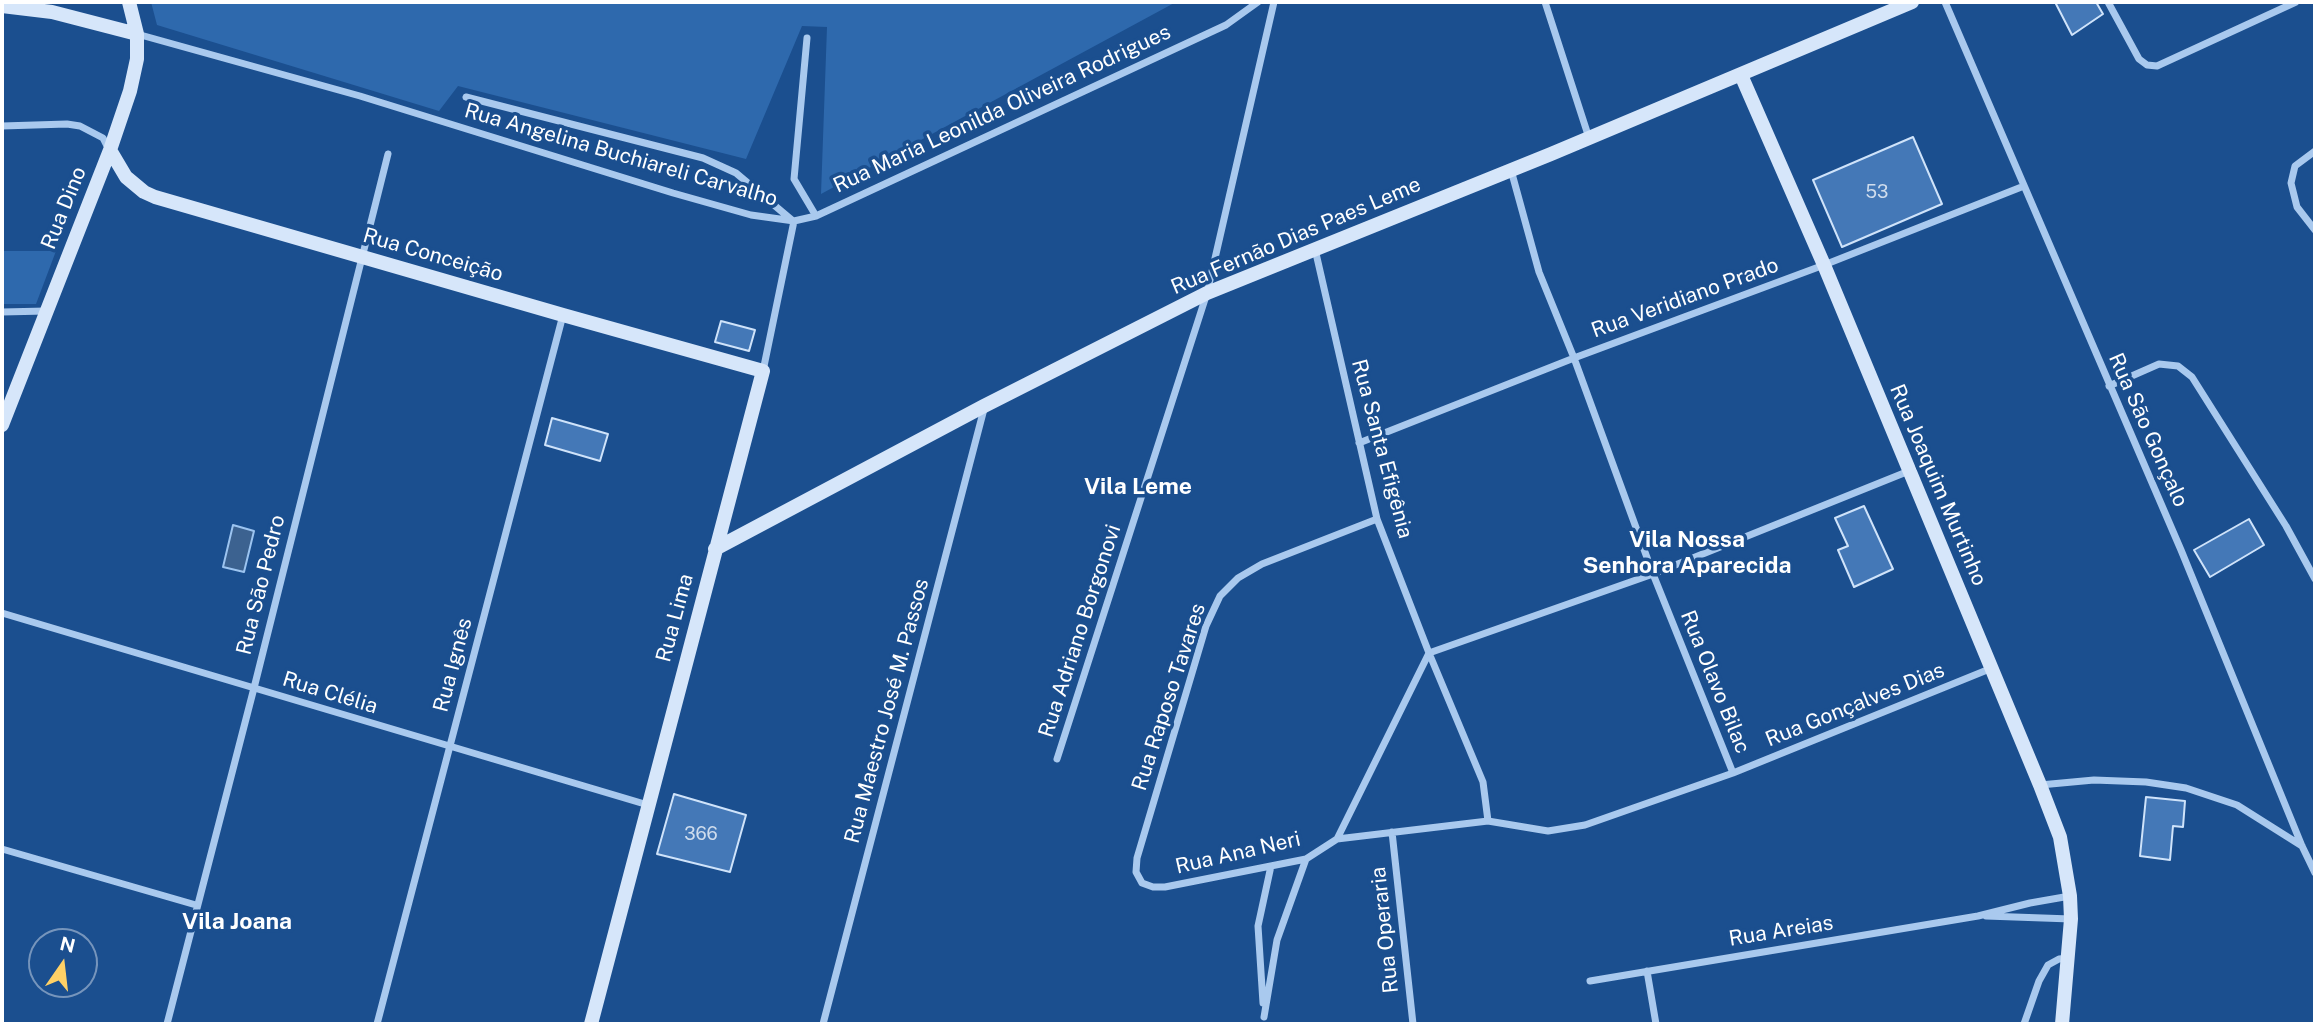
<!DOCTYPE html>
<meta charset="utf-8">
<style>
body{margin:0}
#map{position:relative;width:2317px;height:1026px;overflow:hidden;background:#1b4f8f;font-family:"Public Sans",sans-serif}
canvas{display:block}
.frame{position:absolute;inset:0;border:4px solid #fff;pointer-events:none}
.north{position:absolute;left:28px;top:928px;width:70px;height:70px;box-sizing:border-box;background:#1b4f8f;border:2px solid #7695bc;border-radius:50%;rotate:14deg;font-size:19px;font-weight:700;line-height:28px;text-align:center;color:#fff}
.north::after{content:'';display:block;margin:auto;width:24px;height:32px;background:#ffd166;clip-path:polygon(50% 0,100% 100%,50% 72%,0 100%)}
</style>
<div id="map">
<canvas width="2317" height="1026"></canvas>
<div class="frame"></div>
<div class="north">N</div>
</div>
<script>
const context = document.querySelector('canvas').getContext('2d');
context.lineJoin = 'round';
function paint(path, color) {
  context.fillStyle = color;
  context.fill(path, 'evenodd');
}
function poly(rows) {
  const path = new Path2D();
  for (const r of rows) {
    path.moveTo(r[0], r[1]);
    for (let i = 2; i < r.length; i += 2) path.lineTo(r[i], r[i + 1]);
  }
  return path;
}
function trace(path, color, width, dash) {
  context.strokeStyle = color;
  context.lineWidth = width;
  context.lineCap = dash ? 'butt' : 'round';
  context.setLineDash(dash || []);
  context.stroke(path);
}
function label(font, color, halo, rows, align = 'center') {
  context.font = font + ' "Public Sans",sans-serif';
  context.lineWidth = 7;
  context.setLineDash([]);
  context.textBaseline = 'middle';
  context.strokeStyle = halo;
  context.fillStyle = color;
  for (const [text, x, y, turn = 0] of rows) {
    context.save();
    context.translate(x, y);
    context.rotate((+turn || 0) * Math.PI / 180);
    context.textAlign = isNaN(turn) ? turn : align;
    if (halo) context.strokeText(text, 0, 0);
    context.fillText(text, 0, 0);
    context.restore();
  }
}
paint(poly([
 [151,2,1176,2,821,194,827,27,802,26,746,159,458,86,439,111,157,25],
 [2,251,56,251,36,304,2,304]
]), '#2e69ad');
const water = poly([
 [233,525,254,531,244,572,223,567,233,525]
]);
paint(water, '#3c6290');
trace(water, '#9cc4f0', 2);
const building = poly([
 [2055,2,2096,2,2103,14,2072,35,2055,2],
 [1913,137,1942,204,1842,247,1813,180,1913,137],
 [721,321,755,330,749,351,715,342,721,321],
 [552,418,608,434,600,461,545,445,552,418],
 [1864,506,1893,569,1854,587,1838,550,1848,546,1835,518,1864,506],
 [2249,519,2264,545,2210,577,2194,550,2249,519],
 [674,794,746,815,730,872,657,854,674,794],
 [2146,797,2185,801,2183,827,2173,826,2170,860,2140,856,2146,797]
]);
paint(building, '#4478b7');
trace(building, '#cfe3fa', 2);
trace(poly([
 [1545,2,1589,138],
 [1945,2,2181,550,2302,846,2315,873],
 [2108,2,2139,59,2147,65,2157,66,2296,2],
 [137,34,360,96,673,193,751,215,794,221,816,216,1226,25,1258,2],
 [807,38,794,179,816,216],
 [466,97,703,158,736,173,793,221],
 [2,126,67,124,80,126,103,138,109,150],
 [2315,151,2295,166,2291,183,2297,207,2315,230],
 [1511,170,1539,272,1574,358,1653,574,1733,773],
 [1315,249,1377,519,1429,653,1483,782,1488,821],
 [2,312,46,311],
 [763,371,794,221],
 [2109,386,2159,364,2178,366,2192,377,2286,526,2315,579],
 [1359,443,1574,358,1824,265,2024,186],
 [1377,519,1262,564,1238,578,1220,596,1206,626,1137,858,1136,872,1142,883,1153,887,1165,887,1306,859,1337,839,1488,821,1548,831,1585,825,1733,773,1992,668],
 [2,613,648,805],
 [1057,759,1207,293,1274,2],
 [2040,785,2094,780,2146,782,2186,788,2237,805,2302,846],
 [1392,832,1413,1024],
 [1337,839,1429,653,1653,574,1909,471],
 [2,849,196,905],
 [1986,916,2071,919],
 [1647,971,1656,1024],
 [1590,981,1978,916,2030,903,2070,896],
 [1263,1003,1258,926,1271,866],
 [1264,1017,1277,940,1306,859],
 [167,1024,254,688,388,154],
 [377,1024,563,315],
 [823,1024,984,409],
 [2024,1024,2039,981,2048,965,2059,959,2069,958]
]), '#a9c9ee', 7);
trace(poly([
 [2,6,52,12,137,34],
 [1741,75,1824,265,2040,785,2060,837,2070,896,2071,919,2062,1024],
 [110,150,126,177,144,192,155,197,563,315,763,371,591,1024],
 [2,425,110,150,130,91,137,59,137,34,129,2],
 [715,549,984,406,1207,293,1551,154,1912,2]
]), '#d6e6fa', 14);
label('18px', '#d0dded', null, [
 ["53",1877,192],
 ["366",701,834]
]);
label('21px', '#fff', '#1b4f8f', [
 ["Rua Maria Leonilda Oliveira Rodrigues",1002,109,-25],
 ["Rua Angelina Buchiareli Carvalho",621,155,16],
 ["Rua Dino",64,208,-68],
 ["Rua Fernão Dias Paes Leme",1296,236,-23],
 ["Rua Conceição",433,255,16],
 ["Rua Veridiano Prado",1685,298,-20],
 ["Rua São Gonçalo",2148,430,66],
 ["Rua Santa Efigênia",1382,449,75],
 ["Rua Joaquim Murtinho",1938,485,67],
 ["Rua São Pedro",261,585,-76],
 ["Rua Lima",675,618,-75],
 ["Rua Adriano Borgonovi",1080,631,-72],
 ["Rua Ignês",453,665,-75],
 ["Rua Olavo Bilac",1715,682,68],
 ["Rua Clélia",330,693,17],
 ["Rua Raposo Tavares",1169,697,-72],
 ["Rua Gonçalves Dias",1855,705,-22],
 ["Rua Maestro José M. Passos",887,711,-75],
 ["Rua Ana Neri",1238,853,-13],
 ["Rua Operaria",1385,930,-96],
 ["Rua Areias",1781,931,-9]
]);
label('bold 23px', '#fff', '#1b4f8f', [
 ["Vila Leme",1138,487],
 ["Vila Nossa",1687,540],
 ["Senhora Aparecida",1687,566],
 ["Vila Joana",237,922]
]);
</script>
